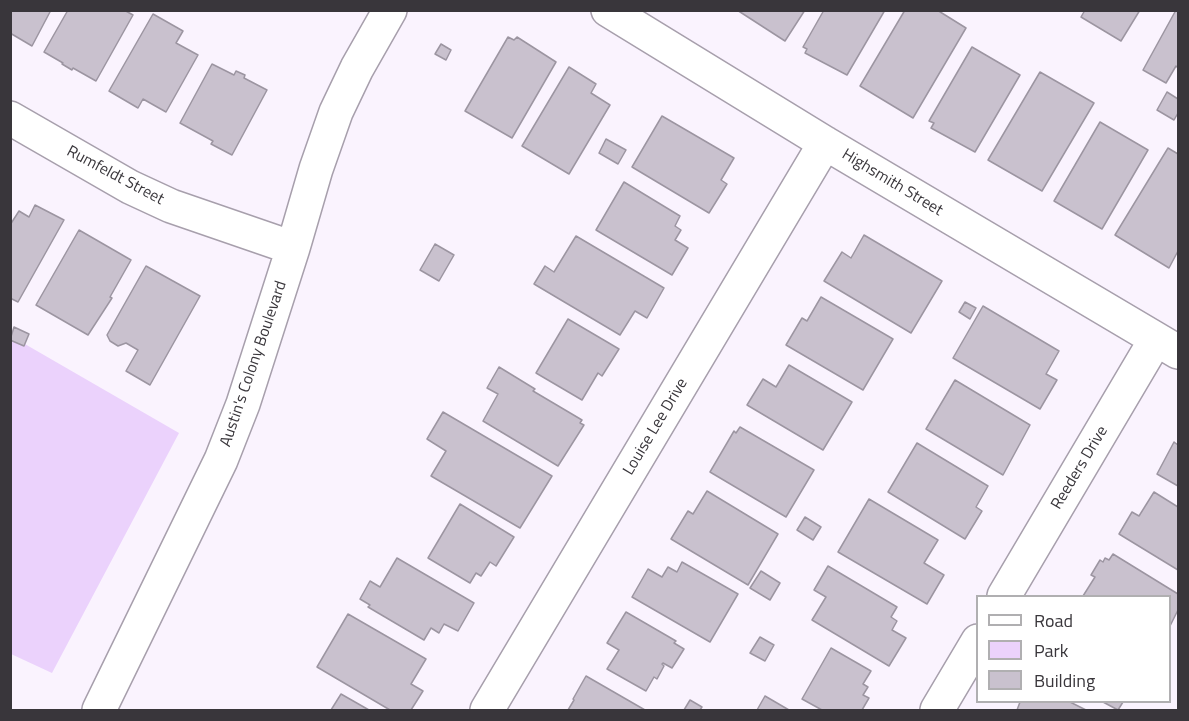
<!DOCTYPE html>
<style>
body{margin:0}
#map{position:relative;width:1189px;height:721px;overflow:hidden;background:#faf3fe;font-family:"Titillium Web",sans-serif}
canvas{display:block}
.frame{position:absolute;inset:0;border:12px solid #39363b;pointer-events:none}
.legend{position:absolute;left:976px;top:595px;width:195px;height:108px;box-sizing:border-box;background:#fff;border:2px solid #b0afb1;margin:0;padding:8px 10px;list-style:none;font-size:18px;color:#39363b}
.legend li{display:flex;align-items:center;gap:12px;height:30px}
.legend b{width:30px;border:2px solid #b0afb1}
</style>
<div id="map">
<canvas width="1189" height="721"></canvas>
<div class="frame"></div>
<ul class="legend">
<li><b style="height:8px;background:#fff"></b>Road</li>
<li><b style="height:16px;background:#ebd2fc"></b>Park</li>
<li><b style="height:16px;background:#c9c1ce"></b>Building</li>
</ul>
</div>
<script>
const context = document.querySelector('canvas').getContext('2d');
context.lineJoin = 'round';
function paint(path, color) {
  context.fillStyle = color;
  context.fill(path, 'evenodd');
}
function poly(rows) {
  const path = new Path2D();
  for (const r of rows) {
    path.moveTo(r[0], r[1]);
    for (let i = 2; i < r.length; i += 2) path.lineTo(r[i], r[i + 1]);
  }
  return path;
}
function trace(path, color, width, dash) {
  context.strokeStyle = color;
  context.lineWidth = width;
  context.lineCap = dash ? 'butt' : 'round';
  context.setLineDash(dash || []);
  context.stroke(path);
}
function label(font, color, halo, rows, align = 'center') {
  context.font = font + ' "Titillium Web",sans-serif';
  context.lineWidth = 4.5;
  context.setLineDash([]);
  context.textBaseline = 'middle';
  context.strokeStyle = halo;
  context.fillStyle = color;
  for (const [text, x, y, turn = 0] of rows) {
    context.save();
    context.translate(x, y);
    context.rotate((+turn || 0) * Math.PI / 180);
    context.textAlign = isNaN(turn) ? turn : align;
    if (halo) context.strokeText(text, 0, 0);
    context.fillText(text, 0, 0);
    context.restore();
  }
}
paint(poly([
 [11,336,179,433,52,673,11,654]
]), '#ebd2fc');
const building = poly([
 [10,10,51,10,32,46,10,33,10,10],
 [68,10,124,10,133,15,96,81,73,68,72,70,62,64,63,63,44,52,68,10],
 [737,10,805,10,785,41,737,10],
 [824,10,885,10,847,75,805,53,807,49,803,47,824,10],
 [905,10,937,10,966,28,913,118,860,86,905,10],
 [1085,10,1140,10,1121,41,1081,17,1085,10],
 [1176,10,1178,10,1178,68,1176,66,1166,83,1143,70,1176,10],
 [153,14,183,31,176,43,198,55,166,112,143,99,138,108,109,91,153,14],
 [508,37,514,40,517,37,556,62,512,138,465,111,508,37],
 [441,44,451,50,446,60,435,54,441,44],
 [972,47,1020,75,975,152,931,128,934,123,929,121,972,47],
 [212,64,234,75,236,71,245,75,244,78,267,90,232,155,211,144,213,141,180,123,212,64],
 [569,67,596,84,591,93,610,105,569,174,522,146,569,67],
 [1040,72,1094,103,1042,191,988,160,1040,72],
 [1167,92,1178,99,1178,113,1174,120,1157,110,1167,92],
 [662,116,734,158,721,180,727,184,709,213,632,167,662,116],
 [1100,122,1148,150,1102,229,1054,201,1100,122],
 [606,139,626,150,618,164,599,153,606,139],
 [1168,148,1178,154,1178,251,1169,268,1115,235,1168,148],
 [624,182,680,216,675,226,681,230,675,240,688,248,672,275,596,230,624,182],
 [35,205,64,220,18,302,10,298,10,225,19,211,29,217,35,205],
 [79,230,131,260,110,297,112,298,88,335,36,305,79,230],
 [864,235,942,281,911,333,824,281,842,252,851,258,864,235],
 [576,236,664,288,647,318,635,311,620,335,534,284,545,266,554,272,576,236],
 [435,244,454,255,439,281,420,270,435,244],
 [146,266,200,296,150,385,126,371,138,350,126,343,118,346,110,341,107,335,146,266],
 [821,297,893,339,863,390,786,345,802,318,807,321,821,297],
 [965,302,976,308,970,319,959,312,965,302],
 [983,306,1059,351,1046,374,1057,380,1040,409,953,358,983,306],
 [568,319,619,349,602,376,598,373,582,400,536,373,568,319],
 [14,327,29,334,24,346,10,340,14,327],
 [789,365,852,402,823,450,747,405,763,379,776,387,789,365],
 [499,367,535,389,533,391,582,420,580,423,584,425,558,466,483,421,498,394,487,388,499,367],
 [955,380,1030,425,1003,475,926,429,955,380],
 [443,412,552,476,520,528,431,476,446,451,427,439,443,412],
 [740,427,814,470,786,517,710,472,734,431,736,433,740,427],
 [1174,442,1178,445,1178,486,1157,474,1174,442],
 [917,443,988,486,976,507,982,511,965,539,888,492,917,443],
 [707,491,778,534,748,585,671,539,688,511,693,514,707,491],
 [1154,492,1178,507,1178,570,1119,534,1132,512,1139,516,1154,492],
 [869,499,938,540,924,563,944,575,927,604,838,552,869,499],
 [460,504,514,537,496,566,490,562,481,576,476,573,470,583,428,558,460,504],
 [805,517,821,527,813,540,797,530,805,517],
 [1113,554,1178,594,1178,610,1170,626,1170,596,1083,596,1095,577,1091,575,1100,560,1103,562,1105,558,1109,560,1113,554],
 [397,558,474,603,458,631,444,624,439,633,431,628,424,640,368,607,370,605,360,599,370,581,380,587,397,558],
 [682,562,738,594,710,642,632,597,648,569,662,577,668,567,677,572,682,562],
 [828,566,897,607,891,617,897,621,892,630,906,638,889,666,812,620,826,597,814,590,828,566],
 [761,571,780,583,770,600,750,588,761,571],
 [626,612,676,641,674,643,684,649,672,668,663,663,662,664,664,666,657,679,654,677,646,691,607,669,619,650,607,643,626,612],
 [348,614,426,659,411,684,423,691,411,710,390,710,317,667,348,614],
 [760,637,774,645,765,661,750,653,760,637],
 [831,648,871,671,863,684,868,687,863,695,869,698,862,710,822,710,802,699,831,648],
 [586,676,645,710,568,710,574,700,573,699,586,676],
 [341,694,369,710,331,710,341,694],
 [765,696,789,710,757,710,765,696],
 [690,700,702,707,700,710,684,710,690,700],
 [1020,702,1070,702,1086,710,1017,710,1020,702],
 [1103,702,1123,702,1118,710,1103,702]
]);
paint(building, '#c9c1ce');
trace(building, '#9c95a1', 1.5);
const minor = poly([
 [608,10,825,143,1178,352],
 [10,118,130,187,171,206,293,248],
 [1004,596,1156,339],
 [99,710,221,460,243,404,293,248,316,169,336,112,357,68,390,10],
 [487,710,825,143],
 [937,710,978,641]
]);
trace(minor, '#a79fac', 36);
trace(minor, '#fff', 33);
label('16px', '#39363b', '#fff', [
 ["Rumfeldt Street",115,176,28],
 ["Highsmith Street",892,183,31],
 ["Austin's Colony Boulevard",254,364,-71],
 ["Louise Lee Drive",656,427,-59],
 ["Reeders Drive",1080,468,-59]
]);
</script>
